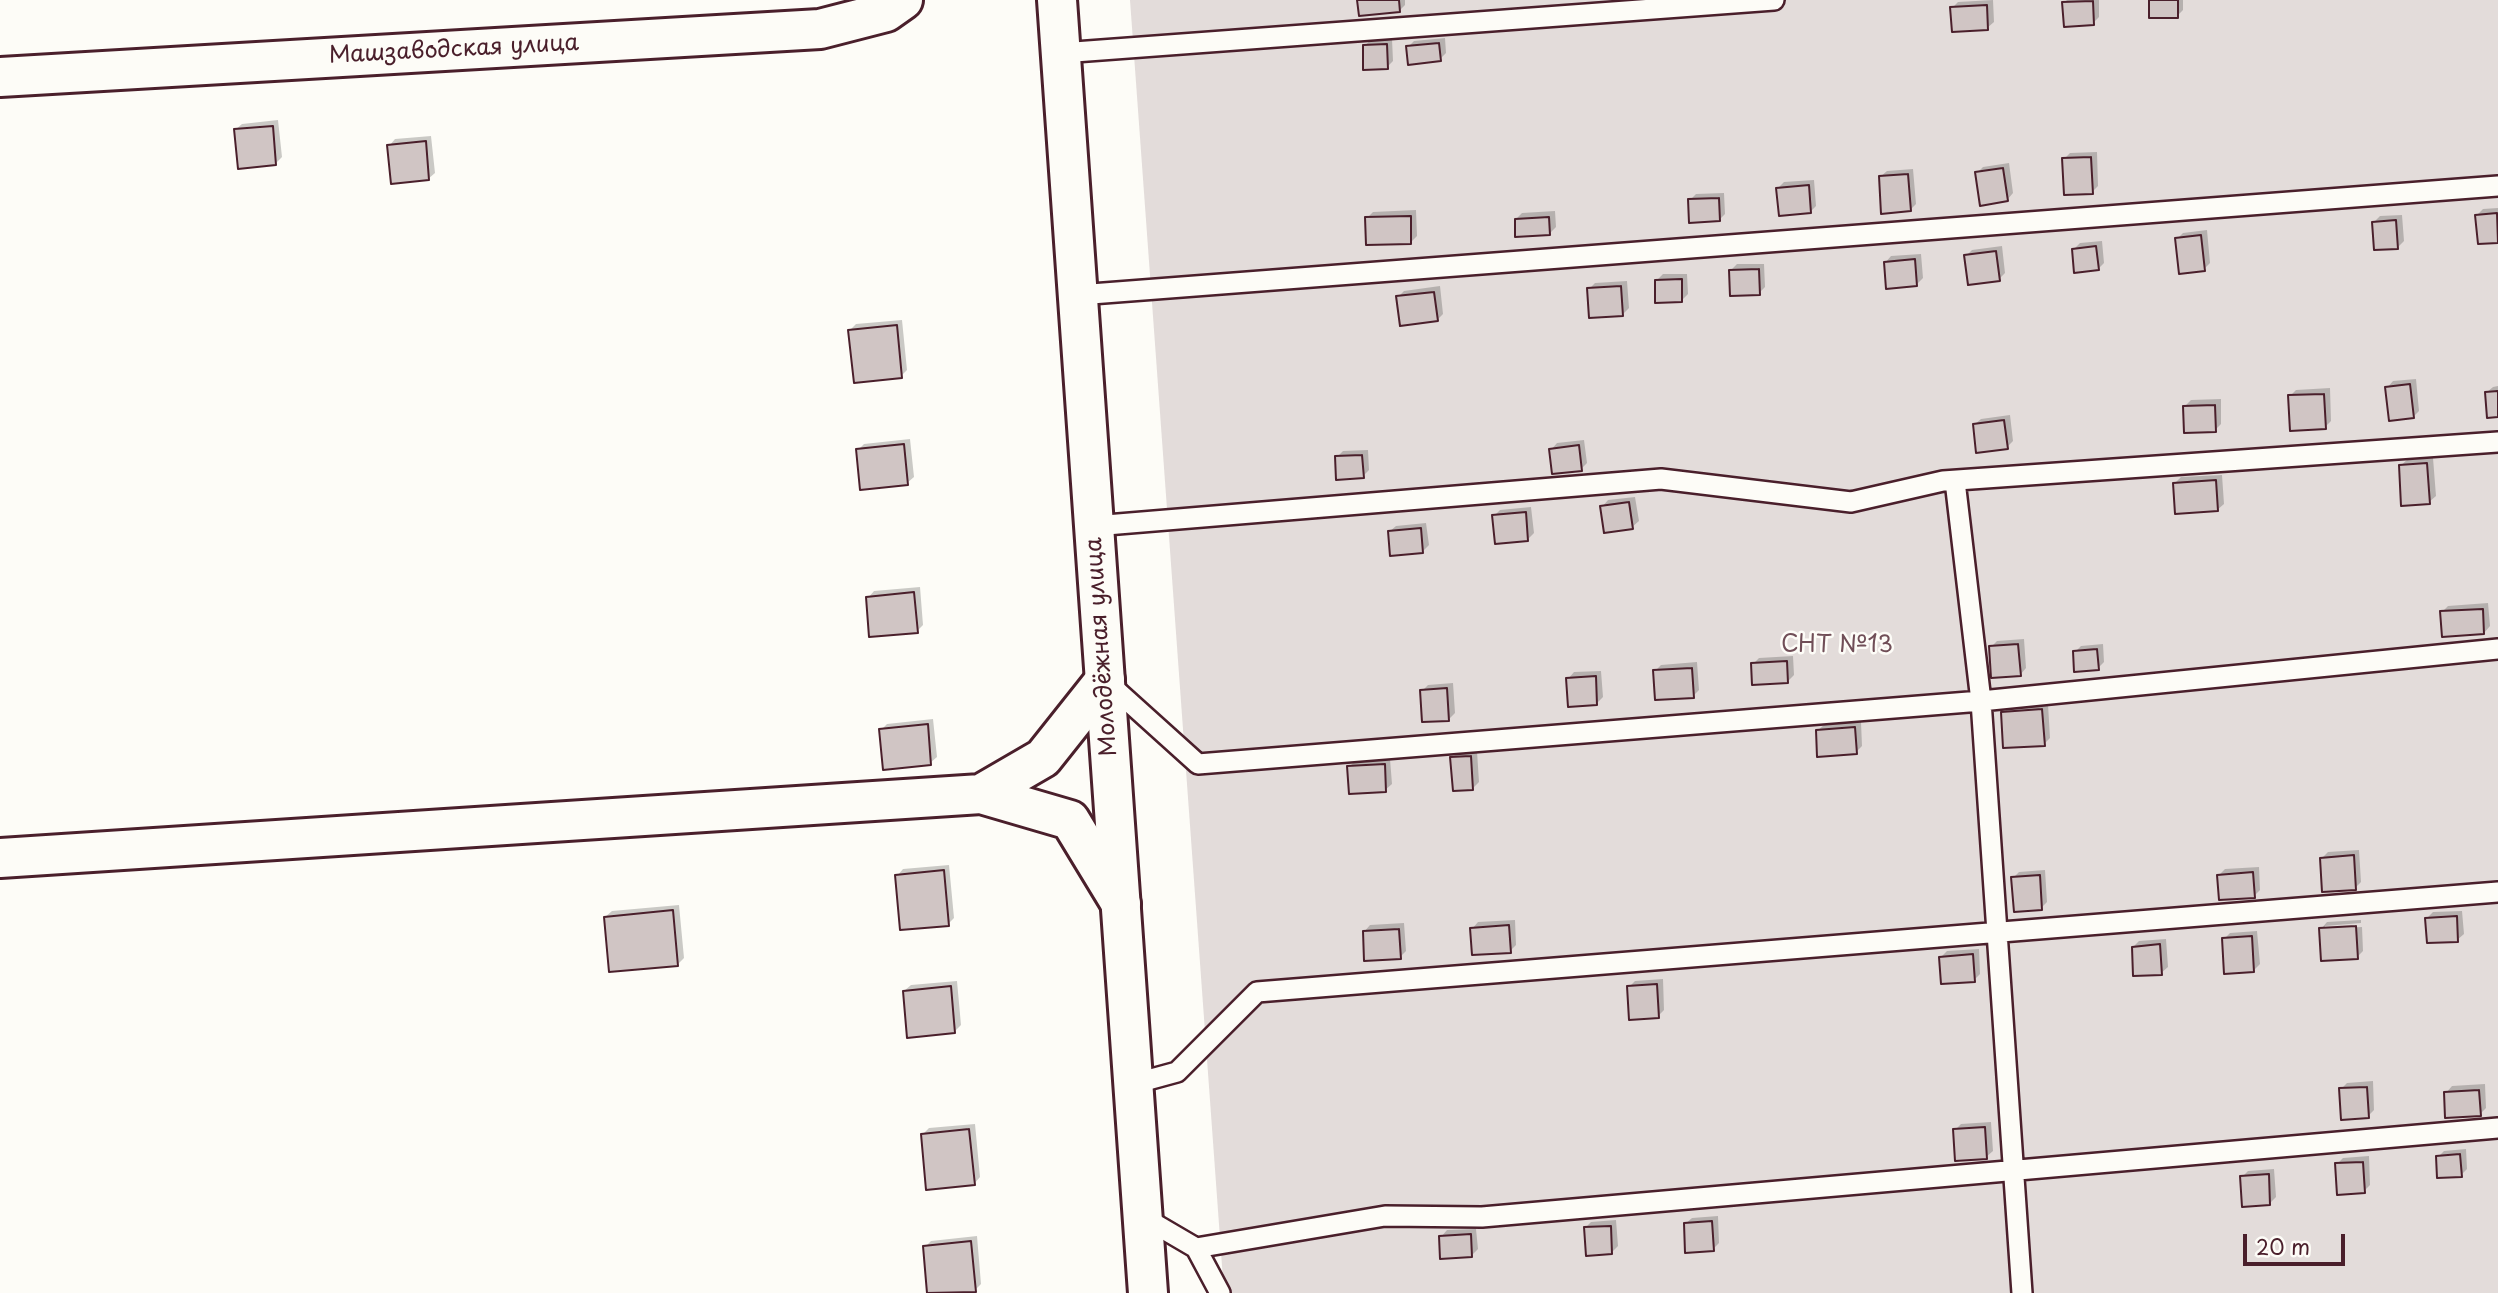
<!DOCTYPE html>
<meta charset="utf-8">
<style>
body{margin:0}
#map{position:relative;width:2498px;height:1293px;overflow:hidden;background:#fdfcf7;font-family:"Playpen Sans",sans-serif}
canvas{display:block}
.scale{position:absolute;left:2243px;top:1234px;width:102px;height:32px;box-sizing:border-box;border:4px solid #4a1f2b;border-top:0;padding-left:9px;font-size:21px;line-height:24px;white-space:nowrap;color:#4a1f2b;-webkit-text-stroke:5px #fdfcf7;paint-order:stroke}
</style>
<div id="map">
<canvas width="2498" height="1293"></canvas>
<div class="scale">20 m</div>
</div>
<script>
const context = document.querySelector('canvas').getContext('2d');
context.lineJoin = 'round';
function paint(path, color) {
  context.fillStyle = color;
  context.fill(path, 'evenodd');
}
function poly(rows) {
  const path = new Path2D();
  for (const r of rows) {
    path.moveTo(r[0], r[1]);
    for (let i = 2; i < r.length; i += 2) path.lineTo(r[i], r[i + 1]);
  }
  return path;
}
function trace(path, color, width, dash) {
  context.strokeStyle = color;
  context.lineWidth = width;
  context.lineCap = dash ? 'butt' : 'round';
  context.setLineDash(dash || []);
  context.stroke(path);
}
function label(font, color, halo, rows, align = 'center') {
  context.font = font + ' "Playpen Sans",sans-serif';
  context.lineWidth = 5;
  context.setLineDash([]);
  context.textBaseline = 'middle';
  context.strokeStyle = halo;
  context.fillStyle = color;
  for (const [text, x, y, turn = 0] of rows) {
    context.save();
    context.translate(x, y);
    context.rotate((+turn || 0) * Math.PI / 180);
    context.textAlign = isNaN(turn) ? turn : align;
    if (halo) context.strokeText(text, 0, 0);
    context.fillText(text, 0, 0);
    context.restore();
  }
}
paint(poly([
 [1130,0,2498,0,2498,1293,1224,1293]
]), '#e3dcda');
paint(poly([
 [1359,0,1405,0,1405,5,1399,11],
 [1993,0,1994,22,1987,28,1952,8,1958,2],
 [2067,0,2099,0,2099,17,2093,23,2064,3],
 [2151,0,2183,0,2183,10,2177,16],
 [1445,38,1446,53,1440,59,1408,47,1414,41],
 [1392,39,1393,61,1387,67,1364,46,1371,40],
 [278,120,282,157,276,163,235,130,242,124],
 [431,136,435,173,428,179,389,146,395,139],
 [2097,152,2098,186,2092,192,2064,159,2070,153],
 [2009,163,2013,193,2007,200,1977,173,1983,167],
 [1913,169,1916,204,1910,210,1880,177,1887,171],
 [1814,180,1816,206,1810,212,1778,188,1784,182],
 [1724,193,1725,214,1719,220,1690,200,1696,194],
 [2498,208,2498,241,2477,215,2483,209],
 [1416,210,1417,236,1411,242,1367,218,1373,212],
 [1555,211,1556,227,1550,233,1516,219,1522,213],
 [2402,215,2404,241,2398,247,2374,222,2380,216],
 [2207,230,2210,263,2204,269,2177,239,2183,233],
 [2102,241,2104,263,2098,269,2074,249,2080,243],
 [2002,246,2005,273,1999,279,1966,256,1972,250],
 [1921,254,1923,278,1916,285,1885,263,1891,256],
 [1737,264,1764,264,1765,287,1759,293,1731,270],
 [1663,274,1687,274,1688,294,1682,300,1656,281],
 [1627,281,1629,308,1623,314,1589,289,1595,283],
 [1440,286,1443,314,1437,320,1398,297,1404,291],
 [902,320,907,370,901,376,850,330,856,324],
 [2416,379,2419,411,2413,417,2387,388,2393,381],
 [2498,386,2498,415,2486,393,2493,387],
 [2330,388,2331,421,2325,427,2290,396,2296,390],
 [2221,399,2221,424,2215,430,2185,406,2191,400],
 [2010,415,2013,441,2007,447,1974,425,1981,419],
 [910,439,914,477,907,483,858,450,864,444],
 [1584,440,1587,463,1581,469,1551,450,1557,443],
 [1368,450,1369,470,1363,476,1337,457,1343,451],
 [2433,458,2436,496,2429,502,2400,466,2407,460],
 [2222,475,2224,504,2217,510,2175,483,2181,477],
 [1635,497,1639,521,1632,527,1602,507,1608,500],
 [1531,507,1534,533,1528,539,1494,516,1500,510],
 [1426,523,1429,545,1423,551,1389,532,1396,526],
 [920,587,923,625,917,631,868,598,874,591],
 [2488,603,2490,626,2484,633,2442,612,2448,606],
 [2024,639,2026,668,2020,675,1991,647,1997,641],
 [2103,644,2104,662,2098,668,2075,652,2081,646],
 [1793,656,1794,675,1788,681,1753,664,1759,658],
 [1697,662,1699,690,1693,696,1655,671,1661,665],
 [1601,671,1603,697,1597,703,1568,679,1574,672],
 [1453,683,1455,713,1449,719,1422,691,1428,685],
 [2048,704,2050,738,2044,744,2003,713,2009,707],
 [933,719,937,757,930,763,881,730,887,724],
 [1861,722,1862,746,1856,752,1817,731,1824,725],
 [1477,751,1479,782,1473,788,1452,758,1458,752],
 [1390,759,1392,784,1385,790,1349,767,1355,761],
 [2359,850,2361,882,2355,888,2322,858,2328,852],
 [949,865,954,918,948,924,897,876,903,869],
 [2259,867,2260,890,2254,896,2219,875,2225,869],
 [2045,870,2047,902,2041,908,2013,878,2019,872],
 [679,905,684,958,678,964,605,917,612,911],
 [2462,911,2464,934,2457,940,2427,918,2433,912],
 [1515,920,1516,945,1510,951,1472,929,1478,922],
 [2361,920,2361,923,2325,926,2325,929,2362,927,2363,951,2357,957,2321,929,2327,922],
 [1404,923,1406,951,1400,957,1364,932,1370,925],
 [2257,931,2260,964,2254,970,2224,939,2230,933],
 [2166,939,2168,967,2161,973,2133,947,2139,941],
 [1979,949,1980,974,1974,980,1941,957,1947,951],
 [1663,979,1664,1010,1658,1016,1629,987,1635,981],
 [957,981,961,1025,955,1031,904,991,911,985],
 [2373,1081,2374,1110,2368,1116,2341,1089,2347,1083],
 [2485,1084,2486,1108,2480,1114,2446,1093,2452,1086],
 [1991,1122,1993,1151,1986,1157,1955,1130,1961,1124],
 [975,1124,980,1177,974,1184,923,1134,929,1128],
 [2466,1149,2467,1169,2461,1175,2438,1157,2444,1151],
 [2369,1156,2370,1185,2364,1191,2337,1164,2343,1158],
 [2274,1169,2276,1197,2270,1203,2242,1177,2248,1171],
 [1718,1216,1719,1243,1713,1249,1685,1224,1692,1218],
 [1616,1220,1618,1246,1612,1252,1585,1228,1591,1222],
 [1476,1229,1478,1249,1471,1256,1441,1237,1447,1230],
 [977,1236,981,1284,975,1290,929,1293,925,1247,931,1241]
]), '#0003');
const building = poly([
 [1357,0,1399,0,1400,12,1359,16,1357,0],
 [2149,0,2178,0,2178,18,2149,18,2149,0],
 [2093,1,2094,25,2064,27,2062,2,2093,1],
 [1987,5,1988,30,1952,32,1950,7,1987,5],
 [1439,43,1441,61,1408,65,1406,46,1439,43],
 [1387,44,1388,69,1363,70,1363,45,1387,44],
 [273,126,276,165,238,169,234,129,273,126],
 [426,141,429,180,391,184,387,145,426,141],
 [2091,157,2093,194,2064,195,2062,158,2091,157],
 [2003,168,2008,201,1980,206,1975,172,2003,168],
 [1908,174,1911,211,1881,214,1879,176,1908,174],
 [1809,185,1811,213,1779,216,1776,188,1809,185],
 [1719,198,1720,221,1689,223,1688,199,1719,198],
 [2497,213,2498,243,2478,244,2475,215,2497,213],
 [1411,216,1411,244,1366,245,1365,217,1411,216],
 [1549,217,1550,235,1515,237,1515,219,1549,217],
 [2396,220,2398,249,2374,250,2372,222,2396,220],
 [2201,235,2205,271,2179,274,2175,238,2201,235],
 [2096,246,2099,270,2074,273,2072,249,2096,246],
 [1996,251,2000,281,1968,285,1964,255,1996,251],
 [1915,259,1917,286,1886,289,1884,262,1915,259],
 [1759,269,1760,295,1730,296,1729,270,1759,269],
 [1682,279,1682,302,1655,303,1655,280,1682,279],
 [1621,286,1623,316,1589,318,1587,288,1621,286],
 [1434,292,1438,321,1400,326,1396,296,1434,292],
 [897,325,902,378,854,383,848,330,897,325],
 [2410,384,2414,418,2389,421,2385,387,2410,384],
 [2498,391,2498,417,2487,418,2485,392,2498,391],
 [2324,394,2326,429,2290,431,2288,395,2324,394],
 [2215,405,2216,432,2184,433,2183,406,2215,405],
 [2004,420,2008,449,1976,453,1973,424,2004,420],
 [904,444,908,485,860,490,856,449,904,444],
 [1579,445,1582,471,1552,474,1549,449,1579,445],
 [1362,455,1364,478,1336,480,1335,456,1362,455],
 [2427,463,2430,504,2401,506,2399,465,2427,463],
 [2216,480,2218,511,2175,514,2173,483,2216,480],
 [1629,502,1633,529,1604,533,1600,506,1629,502],
 [1526,512,1528,541,1495,544,1492,515,1526,512],
 [1421,528,1423,553,1390,556,1388,531,1421,528],
 [914,592,918,633,869,637,866,597,914,592],
 [2483,609,2484,634,2442,637,2440,611,2483,609],
 [2018,644,2021,676,1991,678,1989,646,2018,644],
 [2097,649,2099,670,2074,672,2073,651,2097,649],
 [1787,661,1788,683,1752,685,1751,663,1787,661],
 [1692,668,1694,698,1655,700,1653,670,1692,668],
 [1596,676,1597,705,1568,707,1566,678,1596,676],
 [1447,688,1449,721,1422,722,1420,690,1447,688],
 [2042,709,2045,746,2003,748,2001,712,2042,709],
 [928,724,931,765,883,770,879,729,928,724],
 [1855,727,1857,754,1817,757,1816,730,1855,727],
 [1471,756,1473,790,1453,791,1450,757,1471,756],
 [1385,764,1386,792,1349,794,1347,766,1385,764],
 [2354,855,2356,890,2322,892,2320,858,2354,855],
 [944,870,949,926,900,930,895,875,944,870],
 [2253,872,2255,898,2219,900,2217,875,2253,872],
 [2040,875,2042,910,2014,912,2011,877,2040,875],
 [673,910,678,966,609,972,604,917,673,910],
 [2457,916,2458,942,2427,943,2425,918,2457,916],
 [1509,925,1511,953,1472,955,1470,928,1509,925],
 [2356,926,2358,959,2321,961,2319,928,2356,926],
 [1399,929,1401,959,1364,961,1363,931,1399,929],
 [2252,936,2254,972,2224,974,2222,938,2252,936],
 [2160,944,2162,975,2133,976,2132,947,2160,944],
 [1973,954,1975,982,1941,984,1939,957,1973,954],
 [1657,984,1659,1018,1629,1020,1627,986,1657,984],
 [951,986,955,1033,907,1038,903,991,951,986],
 [2367,1087,2369,1118,2341,1120,2339,1088,2367,1087],
 [2479,1090,2481,1116,2445,1118,2444,1092,2479,1090],
 [1985,1127,1987,1159,1955,1161,1953,1129,1985,1127],
 [969,1129,975,1185,926,1190,921,1134,969,1129],
 [2460,1154,2462,1177,2437,1178,2436,1156,2460,1154],
 [2363,1162,2365,1193,2337,1195,2335,1163,2363,1162],
 [2269,1174,2270,1205,2242,1207,2240,1176,2269,1174],
 [1712,1221,1714,1251,1685,1253,1684,1223,1712,1221],
 [1611,1226,1612,1254,1586,1256,1584,1227,1611,1226],
 [1471,1234,1472,1257,1440,1259,1439,1236,1471,1234],
 [971,1241,976,1292,927,1293,923,1246,971,1241]
]);
paint(building, '#d0c5c4');
trace(building, '#4a1f2b', 2);
const lane = poly([
 [1061,53,1774,0],
 [1078,295,2498,186],
 [1955,481,1981,701,2022,1293],
 [1094,526,1661,479,1851,502,1943,481,2498,442],
 [1107,682,1198,764,1981,701,2498,649],
 [1133,1084,1177,1072,1257,992,2498,892],
 [1143,1217,1196,1248,1220,1293],
 [1196,1248,1385,1216,1482,1217,2498,1128]
]);
const street = poly([
 [0,77,820,29,886,12,903,0],
 [981,794,1043,758,1105,680],
 [0,858,981,794,1070,820,1121,904]
]);
const secondary = poly([
 [1057,0,1148,1293]
]);
trace(lane, '#4a1f2b', 24);
trace(street, '#4a1f2b', 44);
trace(secondary, '#4a1f2b', 44);
trace(lane, '#fdfcf7', 19);
trace(street, '#fdfcf7', 38);
trace(secondary, '#fdfcf7', 38);
label('23px', '#4a1f2b', '#fdfcf7', [
 ["Машзаводская улица",454,50,-3],
 ["Молодёжная улица",1102,647,-94]
]);
label('23px', '#704e57', '#fdfcf7', [
 ["СНТ №13",1837,646]
]);
</script>
